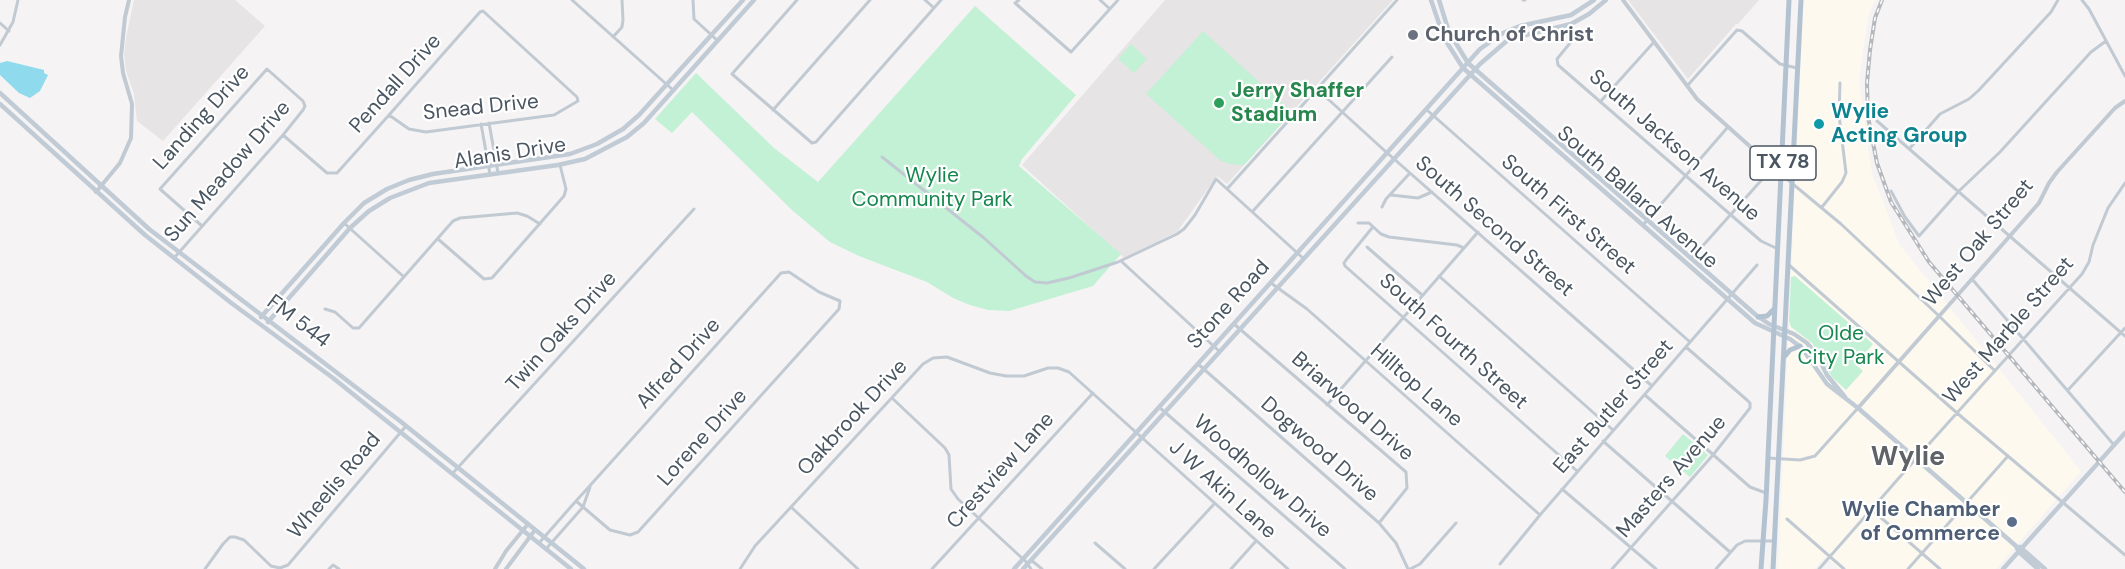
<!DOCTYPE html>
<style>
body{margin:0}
canvas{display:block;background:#f5f3f3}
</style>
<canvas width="2125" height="569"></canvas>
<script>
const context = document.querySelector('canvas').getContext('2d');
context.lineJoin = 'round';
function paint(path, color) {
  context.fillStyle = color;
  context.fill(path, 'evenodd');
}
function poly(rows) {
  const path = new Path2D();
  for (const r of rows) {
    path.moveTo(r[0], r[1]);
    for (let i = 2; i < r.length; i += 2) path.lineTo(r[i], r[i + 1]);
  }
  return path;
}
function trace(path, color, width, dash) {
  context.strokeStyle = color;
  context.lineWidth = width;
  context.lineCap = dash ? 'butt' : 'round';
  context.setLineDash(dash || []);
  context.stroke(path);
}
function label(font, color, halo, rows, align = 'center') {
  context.font = font + ' "DM Sans",sans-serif';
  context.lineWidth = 4.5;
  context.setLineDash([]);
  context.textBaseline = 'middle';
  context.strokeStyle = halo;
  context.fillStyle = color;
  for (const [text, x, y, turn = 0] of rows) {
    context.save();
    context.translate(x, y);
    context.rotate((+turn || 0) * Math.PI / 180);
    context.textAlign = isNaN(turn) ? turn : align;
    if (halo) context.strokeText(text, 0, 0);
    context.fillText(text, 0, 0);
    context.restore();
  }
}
paint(poly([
 [1803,0,1875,0,1868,17,1859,81,1872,173,1899,244,2081,471,1996,569,1839,569,1825,557,1814,569,1778,569]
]), '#fdf9ef');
paint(poly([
 [134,0,235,0,265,26,163,141,137,121,134,94,126,71,124,54,126,38],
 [1165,0,1393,0,1227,184,1217,176,1177,232,1124,258,1022,165],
 [1628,0,1759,0,1738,24,1736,24,1688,79]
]), '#e6e4e5');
paint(poly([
 [975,6,1076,95,1022,159,1019,166,1121,254,1093,286,1009,311,988,310,970,305,953,298,927,282,859,256,830,242,793,211,692,112,672,133,655,119,696,73,774,148,818,182],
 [1203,31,1292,112,1244,165,1230,164,1221,161,1146,94],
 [1131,44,1147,59,1134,73,1118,59],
 [1795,276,1873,344,1856,365,1863,371,1846,390,1832,377,1812,343,1791,327,1789,321,1791,277],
 [1683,434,1708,455,1690,477,1665,456]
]), '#c3f1d5');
paint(poly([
 [7,61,44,70,44,73,48,75,40,91,30,98,19,93,0,75,0,63]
]), '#90daee');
trace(poly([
 [572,0,673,90],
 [693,0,694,19,718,41],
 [797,0,732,74,812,143,816,142,941,0],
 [925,0,934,8],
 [1019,0,1015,3,1071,52,1118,0],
 [1100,0,1110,9],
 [1523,0,1525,0],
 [2082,0,2089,9,2125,76],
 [0,23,9,31],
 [1579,32,1557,59,1558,65,1761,241,1778,249],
 [613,37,622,27,623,20,622,0],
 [0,45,13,22,18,0],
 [1687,86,1737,30,1742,31,1780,64,1797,68],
 [1317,89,1385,151,1652,386],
 [1600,102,1654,42],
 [773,110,870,0],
 [1427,110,1690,342],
 [1877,121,2125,336],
 [489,123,498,173],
 [481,124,490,174],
 [283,135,327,173,337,173,389,115,480,12,483,11,577,97,578,101,554,115,426,132,409,129,389,115],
 [1910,148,1940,114,1969,99,1979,90,2051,12,2058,0],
 [882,157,984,238,1026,276,1035,282,1047,283,1069,278,1118,262,1177,234,1184,229,1195,215,1216,179,1304,259],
 [1782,175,1841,224,1938,315,1995,371],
 [1227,189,1397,0],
 [1891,191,1905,217,1919,236,1960,190,2000,152,2091,52,2106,41],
 [1391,195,1418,198,1432,192],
 [1382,207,1386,199,1410,173],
 [1822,207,1842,182,1846,173,1839,115,1840,83],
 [1253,211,1392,57],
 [344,223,404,277],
 [1358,223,1369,223,1381,234,1389,237,1457,245,1464,248],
 [1643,225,1727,128],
 [1372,228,1346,260,1344,263,1345,266,1577,471],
 [438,239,484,279,492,278,564,196,566,189,560,165],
 [1367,247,1422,295],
 [174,258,283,135,303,110,305,106,303,101,267,69,160,189,202,226],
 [1691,259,1766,175],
 [1121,261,1219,351],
 [1789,265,1957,413,2125,555],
 [1439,276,1613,430],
 [1972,279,2114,445],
 [1271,283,1307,309,1540,515],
 [325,309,335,312,353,328,359,328,453,221,460,218,517,213,527,216,540,224],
 [1234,324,1406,472,1407,488,1379,523],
 [1198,364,1379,523,1396,543,1408,569],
 [2068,390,2125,328],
 [1645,395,1750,487,1766,493],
 [892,398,945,448,949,455,951,489,958,499,1023,559],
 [1327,405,1478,232],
 [1159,407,1345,569],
 [1603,441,1730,552],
 [1768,458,1800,460,1815,456,1858,408],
 [452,474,694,209],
 [1562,489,1656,569],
 [791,507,858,569],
 [1871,509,1940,569],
 [1787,519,1844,569],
 [539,543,576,501,586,490,781,273,789,272,819,292,840,301,839,309,638,532,630,535,610,530,576,501],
 [1095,543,1125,569],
 [546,549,583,507,590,487],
 [1024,559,1031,569],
 [1031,560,1042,569],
 [1500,564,1540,515,1757,265],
 [205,569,223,544,230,537,235,537,244,540,271,566,280,568,288,565,406,426],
 [329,569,333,565,339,569],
 [740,569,755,546,923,364,933,358,947,357,990,373,1006,376,1024,376,1048,368,1058,368,1069,372,1288,569],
 [932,569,1093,393],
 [1154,569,1215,503],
 [1231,569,1256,541],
 [1410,569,1420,564,1456,523],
 [1612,569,1713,455,1750,408,1750,403,1747,400,1686,347],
 [1716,569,1737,545,1745,541,1774,541],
 [1819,569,1920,454,2082,274,2089,262,2093,245,2108,208,2125,183],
 [1908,569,2008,456]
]), '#c1cad2', 3);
trace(poly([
 [1623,0,1697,99,1782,175],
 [96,192,120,163,131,138,132,104,123,73,121,56,125,17,129,0],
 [1858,408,2039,203,2049,183,2057,172,2115,108,2125,101],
 [495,569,506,551,528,524],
 [506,569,535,530]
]), '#c1cad2', 4);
trace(poly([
 [1431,0,1444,38,1463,68,1755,323,1790,339,1802,348,1827,384,1858,408,2016,546,2019,552,2038,569],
 [1439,0,1449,32,1468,63,1756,315,1769,324,1794,334,1807,343,1817,355,1827,375,1845,397],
 [0,93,149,229,400,421,584,569],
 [0,104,145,235,230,302,333,378,571,569],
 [261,317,344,223,364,203,387,189,409,180,433,174,570,154,597,144,623,129,639,115,743,0],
 [268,322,350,228,369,211,390,198,429,183,558,165,585,159,627,137,644,123,754,0],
 [2020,547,2045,569],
 [1014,569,1480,49,1503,33,1520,26,1571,15,1594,0],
 [1023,569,1480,64,1509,39,1571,24,1589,14,1606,0],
 [2003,569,2125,433]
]), '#c1cbd6', 4.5);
trace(poly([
 [1767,162,1776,161,1782,154],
 [1758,317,1767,316,1774,309],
 [1785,356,1790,350,1800,346],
 [1761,569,1766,500,1789,0],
 [1773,569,1801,0]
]), '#b3c2d1', 5);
const rail = poly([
 [1882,0,1875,18,1870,50,1867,83,1868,117,1877,163,1891,202,1929,262,2125,492]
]);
trace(rail, '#b5b8bd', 4);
trace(rail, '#fff', 1.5, [4.5]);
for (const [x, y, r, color] of [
 [1413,35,6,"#6b7280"],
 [1219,103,6,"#2e9e5b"],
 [1819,124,6,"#0f9aa8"],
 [2012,522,6,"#5c6f8a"]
]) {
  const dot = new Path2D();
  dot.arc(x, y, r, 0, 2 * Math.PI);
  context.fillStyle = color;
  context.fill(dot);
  trace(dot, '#fff', 2);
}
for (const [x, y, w] of [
 [1783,163,66]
]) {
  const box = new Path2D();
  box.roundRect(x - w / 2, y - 17, w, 34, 4.5);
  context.fillStyle = '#fff';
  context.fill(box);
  trace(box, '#4a5661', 1.5);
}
label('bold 20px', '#4a5661', null, [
 ["TX 78",1783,163]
]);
label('bold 21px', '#5b616d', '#fff', [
 ["Church of Christ",1425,35]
], 'left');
label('21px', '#4a5661', '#fff', [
 ["Pendall Drive",396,84,-48],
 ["Snead Drive",481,108,-6],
 ["Landing Drive",202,118,-48],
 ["South Jackson Avenue",1674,146,41],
 ["Alanis Drive",510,154,-9],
 ["Sun Meadow Drive",228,172,-49],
 ["South Ballard Avenue",1637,198,41],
 ["South First Street",1568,215,41],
 ["South Second Street",1494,227,41],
 ["West Oak Street",1979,243,-50],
 ["Stone Road",1229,305,-48],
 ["FM 544",298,322,37],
 ["West Marble Street",2009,331,-49],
 ["Twin Oaks Drive",562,332,-48],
 ["South Fourth Street",1453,342,42],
 ["Alfred Drive",679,364,-48],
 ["Hilltop Lane",1416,386,41],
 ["Briarwood Drive",1352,407,41],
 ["East Butler Street",1614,407,-49],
 ["Oakbrook Drive",853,418,-47],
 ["Lorene Drive",703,438,-48],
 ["Dogwood Drive",1319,450,41],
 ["Crestview Lane",1001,471,-48],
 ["Woodhollow Drive",1262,477,41],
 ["Masters Avenue",1672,477,-49],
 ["Wheelis Road",335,486,-50],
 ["J W Akin Lane",1222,490,42]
]);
label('bold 21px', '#27864d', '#fff', [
 ["Jerry Shaffer",1231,91],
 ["Stadium",1231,115]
], 'left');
label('bold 21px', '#0d838f', '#fff', [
 ["Wylie",1831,112],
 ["Acting Group",1831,136]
], 'left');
label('21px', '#17864f', '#fff', [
 ["Wylie",932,176],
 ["Community Park",932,200],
 ["Olde",1841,334],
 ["City Park",1841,358]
]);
label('bold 21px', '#4e5e75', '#fff', [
 ["Wylie Chamber",2000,510],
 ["of Commerce",2000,534]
], 'right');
label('bold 27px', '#5f6368', '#fff', [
 ["Wylie",1908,458]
]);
</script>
